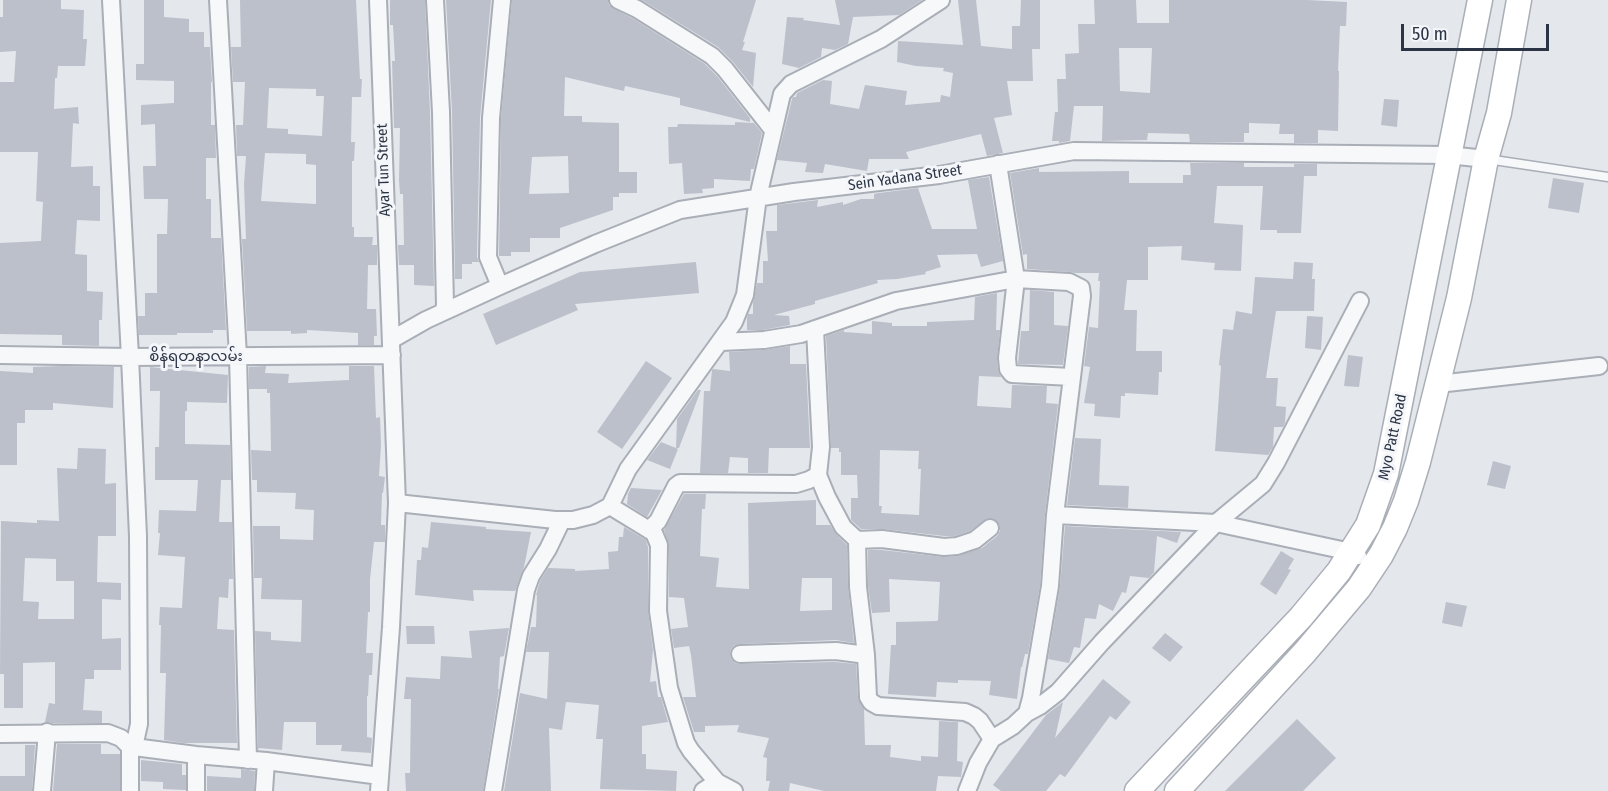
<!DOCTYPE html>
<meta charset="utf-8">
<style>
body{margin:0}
#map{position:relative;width:1608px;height:791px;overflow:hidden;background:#e4e7ec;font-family:"Fira Sans Condensed",sans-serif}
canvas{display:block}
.scale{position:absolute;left:1401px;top:24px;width:148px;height:27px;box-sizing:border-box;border:3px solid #2b3445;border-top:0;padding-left:8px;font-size:18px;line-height:21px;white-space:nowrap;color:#2b3445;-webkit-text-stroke:4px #f4f6f9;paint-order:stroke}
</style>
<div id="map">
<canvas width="1608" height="791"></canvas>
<div class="scale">50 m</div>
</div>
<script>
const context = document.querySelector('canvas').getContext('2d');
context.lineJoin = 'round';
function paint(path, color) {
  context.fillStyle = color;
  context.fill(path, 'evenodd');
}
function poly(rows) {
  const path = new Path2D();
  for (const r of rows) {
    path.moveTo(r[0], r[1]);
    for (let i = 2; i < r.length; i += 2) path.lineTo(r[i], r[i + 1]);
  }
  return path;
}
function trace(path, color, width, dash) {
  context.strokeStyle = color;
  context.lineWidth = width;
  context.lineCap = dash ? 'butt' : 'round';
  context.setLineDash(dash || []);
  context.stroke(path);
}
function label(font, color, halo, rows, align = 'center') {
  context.font = font + ' "Fira Sans Condensed","Noto Sans Myanmar",sans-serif';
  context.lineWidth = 6;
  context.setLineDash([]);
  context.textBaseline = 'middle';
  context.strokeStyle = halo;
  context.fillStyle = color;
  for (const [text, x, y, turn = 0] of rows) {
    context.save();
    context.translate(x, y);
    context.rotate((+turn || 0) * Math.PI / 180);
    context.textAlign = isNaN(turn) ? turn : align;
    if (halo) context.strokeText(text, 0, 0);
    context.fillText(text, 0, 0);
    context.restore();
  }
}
paint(poly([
 [3,0,61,0,61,9,84,10,83,39,87,39,85,66,58,66,57,78,55,78,54,109,78,107,79,124,73,123,71,167,93,166,93,186,100,186,100,221,77,220,75,254,87,255,87,291,103,292,102,320,99,320,99,346,62,345,62,335,0,334,0,243,41,241,43,202,36,201,38,152,0,152,0,82,14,82,16,51,0,52,0,17,3,17],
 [144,0,164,0,164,17,189,19,189,32,204,32,204,47,210,47,212,82,211,82,211,125,215,125,216,158,206,158,206,199,211,199,211,238,221,238,226,330,213,330,213,333,177,333,177,335,139,335,138,316,145,316,145,293,157,293,157,234,167,234,168,199,144,199,143,166,156,166,155,124,141,125,141,105,174,103,174,81,136,80,136,64,144,64],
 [240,0,356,0,360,79,362,79,361,97,352,97,351,142,355,142,354,161,352,161,352,227,354,227,354,237,373,237,372,245,377,245,377,265,368,265,367,309,376,309,377,336,374,336,374,345,358,345,358,333,307,330,307,333,291,334,291,331,247,331,242,239,246,239,244,184,246,156,237,156,236,125,243,125,245,82,233,82,231,47,241,47],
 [269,88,316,89,316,96,324,96,322,136,288,134,288,129,267,128],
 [265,153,306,154,306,164,316,165,316,204,261,201],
 [390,0,425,0,430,112,434,286,414,285,414,265,399,265,398,245,404,245,403,194,400,194,399,180,400,128,394,128,392,61,395,61,393,25,390,25],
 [446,0,491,0,480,118,477,257,479,262,472,262,472,264,462,264,462,279,455,279,452,112],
 [512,0,608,0,609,5,614,9,632,18,705,64,717,76,750,118,750,122,680,105,680,98,625,86,624,91,565,77,564,116,582,116,582,122,619,123,619,172,637,172,637,193,619,193,619,197,613,197,613,210,560,228,560,238,530,238,530,252,511,252,511,256,499,256,501,119],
 [568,156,569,193,529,194,532,157],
 [642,0,756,0,743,42,745,42,742,50,756,53,753,87,733,62,718,47],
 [835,0,922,0,899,15,853,17,848,44,835,50,822,48,821,57,799,68,782,64,787,17,804,18,803,20,840,25],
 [958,0,976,0,981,46,1012,49,1012,26,1020,26,1021,0,1040,0,1040,49,1032,49,1033,81,1007,81,1012,115,994,118,1003,153,987,156,981,134,906,152,909,159,869,159,867,171,825,164,823,173,805,172,807,163,777,160,792,99,793,97,796,97,797,93,823,80,832,81,830,104,859,109,865,85,907,91,905,105,940,102,941,95,950,97,953,73,943,71,944,68,916,66,897,62,898,41,963,45],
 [1094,0,1136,0,1137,23,1169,23,1169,0,1307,0,1347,2,1346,26,1340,26,1338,71,1339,71,1338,131,1318,130,1318,143,1294,143,1294,134,1279,134,1280,124,1249,123,1249,133,1244,133,1244,142,1190,142,1189,134,1148,133,1147,140,1102,141,1103,106,1074,106,1070,141,1059,143,1059,141,1052,141,1055,112,1058,112,1057,79,1066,79,1065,54,1079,53,1078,24,1095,24],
 [1119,48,1152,48,1150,93,1120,91],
 [1384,99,1399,100,1397,127,1381,125],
 [735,122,754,123,762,133,754,169,751,169,750,181,714,179,714,188,702,189,703,193,684,194,682,163,669,164,668,127,677,127,678,124,735,125],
 [1190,163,1244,163,1244,167,1294,167,1294,164,1317,164,1317,176,1304,176,1301,233,1277,233,1277,230,1260,230,1263,186,1217,186,1214,223,1243,225,1241,271,1214,270,1215,263,1181,260,1182,246,1148,247,1148,280,1127,280,1124,310,1137,310,1136,351,1162,351,1162,372,1159,372,1158,395,1125,393,1125,396,1121,396,1120,418,1094,416,1095,404,1084,403,1090,367,1084,366,1089,327,1098,328,1100,281,1098,281,1099,273,1075,273,1070,272,1027,269,1027,254,1023,255,1010,173,1039,168,1039,172,1129,171,1129,183,1183,183,1183,175,1191,175],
 [989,177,1003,261,981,267,977,254,937,255,941,267,925,272,926,274,897,279,877,280,878,283,815,301,815,304,774,315,789,316,790,325,763,330,747,330,747,318,748,314,753,314,753,303,757,283,763,283,763,261,768,261,766,231,777,231,777,205,818,200,817,207,843,202,843,205,861,199,874,199,874,194,879,193,918,188,932,229,977,229,968,180],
 [1553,178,1584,183,1579,213,1548,208],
 [696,262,699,293,575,304,578,310,496,345,483,314,580,272],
 [1294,262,1313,263,1312,279,1315,279,1314,311,1276,311,1266,378,1278,378,1276,406,1286,407,1285,423,1283,427,1274,427,1273,447,1268,455,1215,451,1221,366,1219,365,1223,329,1233,330,1236,311,1252,314,1255,277,1293,279],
 [1030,290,1054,292,1054,325,1068,326,1063,365,1018,364,1021,331,1029,331],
 [997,293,996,330,1000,330,997,359,998,371,1001,377,979,376,977,406,1011,408,1012,385,1047,386,1046,403,1058,404,1045,514,1040,585,1028,654,1025,654,1022,667,1021,667,1017,699,989,695,991,681,958,680,958,683,937,682,936,697,888,694,891,645,896,645,896,622,937,621,938,620,940,582,889,579,890,612,872,613,868,586,868,550,882,550,943,557,958,556,982,548,997,536,1000,531,1000,526,994,519,988,518,970,531,955,536,944,536,883,529,861,529,851,520,851,498,858,498,857,475,841,475,841,452,839,452,839,448,831,448,826,336,844,330,844,332,872,334,872,321,892,323,892,326,927,326,927,322,974,320,975,297],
 [880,450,919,451,918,469,921,469,919,515,881,513,882,506,879,506],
 [1307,316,1323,317,1321,350,1305,348],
 [790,346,790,364,806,364,810,448,769,448,768,473,748,473,748,458,730,457,728,473,700,473,704,391,710,391,712,370,713,369,730,371,729,352,764,350],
 [1348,355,1363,357,1359,387,1344,386],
 [646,361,672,378,622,449,597,432],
 [61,366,114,367,113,408,53,403,53,410,25,410,25,423,17,423,17,465,0,465,0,371,33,373,33,367],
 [266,366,265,373,289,374,288,383,349,380,349,366,374,366,376,418,380,417,381,445,379,476,385,477,383,493,382,493,381,525,385,525,385,542,374,542,370,579,370,612,368,612,366,653,373,653,372,675,369,675,368,696,367,696,367,737,372,738,371,753,341,751,342,745,316,745,316,722,284,722,282,750,259,748,258,750,255,631,271,632,271,640,301,642,302,600,261,599,262,578,254,578,253,526,280,526,280,539,313,540,314,510,295,509,296,493,257,492,257,480,252,480,251,450,271,451,270,393,267,393,267,389,249,389,249,367],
 [150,367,228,375,227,403,187,402,187,411,185,411,185,444,230,445,231,480,221,480,219,522,232,522,233,579,229,579,228,598,219,597,217,629,234,630,237,743,183,743,164,740,166,673,160,673,161,625,159,625,160,607,182,608,185,557,158,555,160,533,158,533,159,510,196,511,198,480,155,480,155,447,159,447,160,391,150,391],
 [698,390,701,390,679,448,676,448,678,449,670,469,647,460,661,442,676,448,677,419],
 [1075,438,1101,439,1099,485,1129,486,1128,508,1067,505],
 [78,448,106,449,105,484,116,483,116,536,98,536,97,582,121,583,121,600,102,599,102,639,121,638,121,670,94,670,94,679,85,679,83,710,102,711,102,723,52,723,45,722,49,703,55,704,55,662,23,663,23,708,4,708,4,674,0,674,1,521,37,523,37,520,59,521,57,468,77,469],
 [25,558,56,559,56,581,74,581,74,619,38,619,39,602,23,601],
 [1493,461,1511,466,1505,489,1487,485],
 [631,488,662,490,647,517,627,504,628,494],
 [684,494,706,494,705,509,702,509,700,556,719,558,716,587,749,589,748,503,816,500,816,525,830,525,836,534,847,545,848,587,854,643,836,640,740,644,735,645,731,649,730,654,731,659,735,663,740,664,835,662,856,664,858,698,864,709,865,745,891,745,890,757,921,761,921,756,938,757,939,721,958,722,957,761,963,762,961,777,938,776,936,791,824,791,790,783,789,791,768,791,770,781,766,781,767,758,763,757,769,738,737,732,739,725,705,726,705,732,694,732,683,697,696,697,691,655,689,646,674,648,671,629,688,627,684,598,669,597,669,545,664,530],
 [802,578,832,578,832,610,800,611],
 [431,522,486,527,486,529,531,532,524,567,515,591,473,590,474,601,415,595,417,560,421,560,422,547,428,548],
 [1065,526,1181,532,1177,543,1157,536,1154,572,1149,578,1130,576,1126,593,1122,592,1113,611,1099,604,1096,619,1085,618,1080,648,1074,647,1069,663,1048,659,1060,587],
 [624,527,646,540,648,547,648,611,653,650,650,682,656,681,658,697,661,697,668,722,642,726,642,754,646,754,646,769,677,771,676,791,600,789,603,739,596,739,599,705,566,702,562,730,549,728,551,791,504,791,520,693,547,699,549,652,526,652,531,627,536,627,537,595,536,595,540,581,548,568,575,569,575,571,609,569,608,552,618,551,619,537,623,537],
 [1281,551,1294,559,1288,569,1291,570,1276,595,1260,584],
 [1446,602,1467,606,1462,627,1442,623],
 [406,626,434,626,435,644,407,644],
 [509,628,504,656,500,657,498,689,499,689,483,791,406,791,405,773,410,773,411,699,404,699,406,677,440,679,441,656,472,658,469,631],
 [1165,633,1183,647,1170,662,1152,648],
 [1103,679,1131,702,1116,720,1110,716,1065,777,1060,774,1046,791,1001,791,993,785,1046,715,1063,702,1055,738],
 [1297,719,1336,758,1303,791,1225,791],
 [57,744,101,744,101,754,120,754,120,791,53,791],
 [25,745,35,745,32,791,0,791,0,776,25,776],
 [141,760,182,764,182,775,186,775,186,790,163,789,163,782,141,781],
 [241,769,255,771,254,791,207,791,207,776,241,778]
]), '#bbc0ca');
const service = poly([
 [1487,159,1608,177]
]);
const minor = poly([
 [111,0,130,357,138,536,139,724,134,747,130,747,130,791],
 [218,0,238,356,248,760],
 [378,0,397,503,391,627,379,791],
 [435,0,441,112,445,306,443,312],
 [618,0,637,9,712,56,725,69,773,130],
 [998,164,1016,279,1007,358,1008,369,1012,374,1072,377],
 [500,286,488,257,491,118,502,0],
 [391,340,426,320,500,286,595,244,680,210,794,192,939,175,1074,151,1448,155,1486,159],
 [721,342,764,340,801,334,896,301,1016,279,1069,282,1081,288,1082,296,1055,515,1050,586,1031,698,1027,713,1013,726,992,739,978,763,967,791],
 [0,355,130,357,392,355],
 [1438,384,1599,366],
 [818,475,827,497,843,527,857,540,858,587,866,655,868,697,871,702,878,706,965,712,974,716,980,721,992,739],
 [397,503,555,520,573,520,593,515,610,506,628,469,734,322,745,295,758,197,782,94,791,84,881,39,941,0],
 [610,506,654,533,659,545,658,611,669,688,686,743,691,751,717,782,734,791],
 [1055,515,1216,523,1351,552,1358,556],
 [649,530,658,521,676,486,680,483,796,484,809,480,818,475,821,447,815,329],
 [857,540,882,539,944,547,957,546,975,540,990,528],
 [740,654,836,651,866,655],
 [1027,713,1040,706,1058,692,1102,642,1216,523,1263,484,1276,463,1360,301],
 [0,734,108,733,121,738,130,747],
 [134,747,196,755,266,761,380,776],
 [196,755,196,791],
 [42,791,47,732],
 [264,791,266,761],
 [493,791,526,590,531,576,548,549,562,520],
 [703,791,717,782]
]);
const secondary = poly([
 [1137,791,1301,617,1339,571,1368,525,1386,474,1480,0],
 [1177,791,1305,652,1359,588,1381,555,1395,528,1406,501,1418,462,1459,298,1486,159,1499,113,1519,0]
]);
trace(service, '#a9aeb7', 11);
trace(minor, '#a9aeb7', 20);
trace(secondary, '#a9aeb7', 27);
trace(service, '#f7f8fa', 8);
trace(minor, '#f7f8fa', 16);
trace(secondary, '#fff', 24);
label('15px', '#2b3445', '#f4f6f9', [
 ["Ayar Tun Street",384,170,-92],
 ["Sein Yadana Street",905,178,-8],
 ["စိန်ရတနာလမ်း",196,357],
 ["Myo Patt Road",1393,437,-78]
]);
</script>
